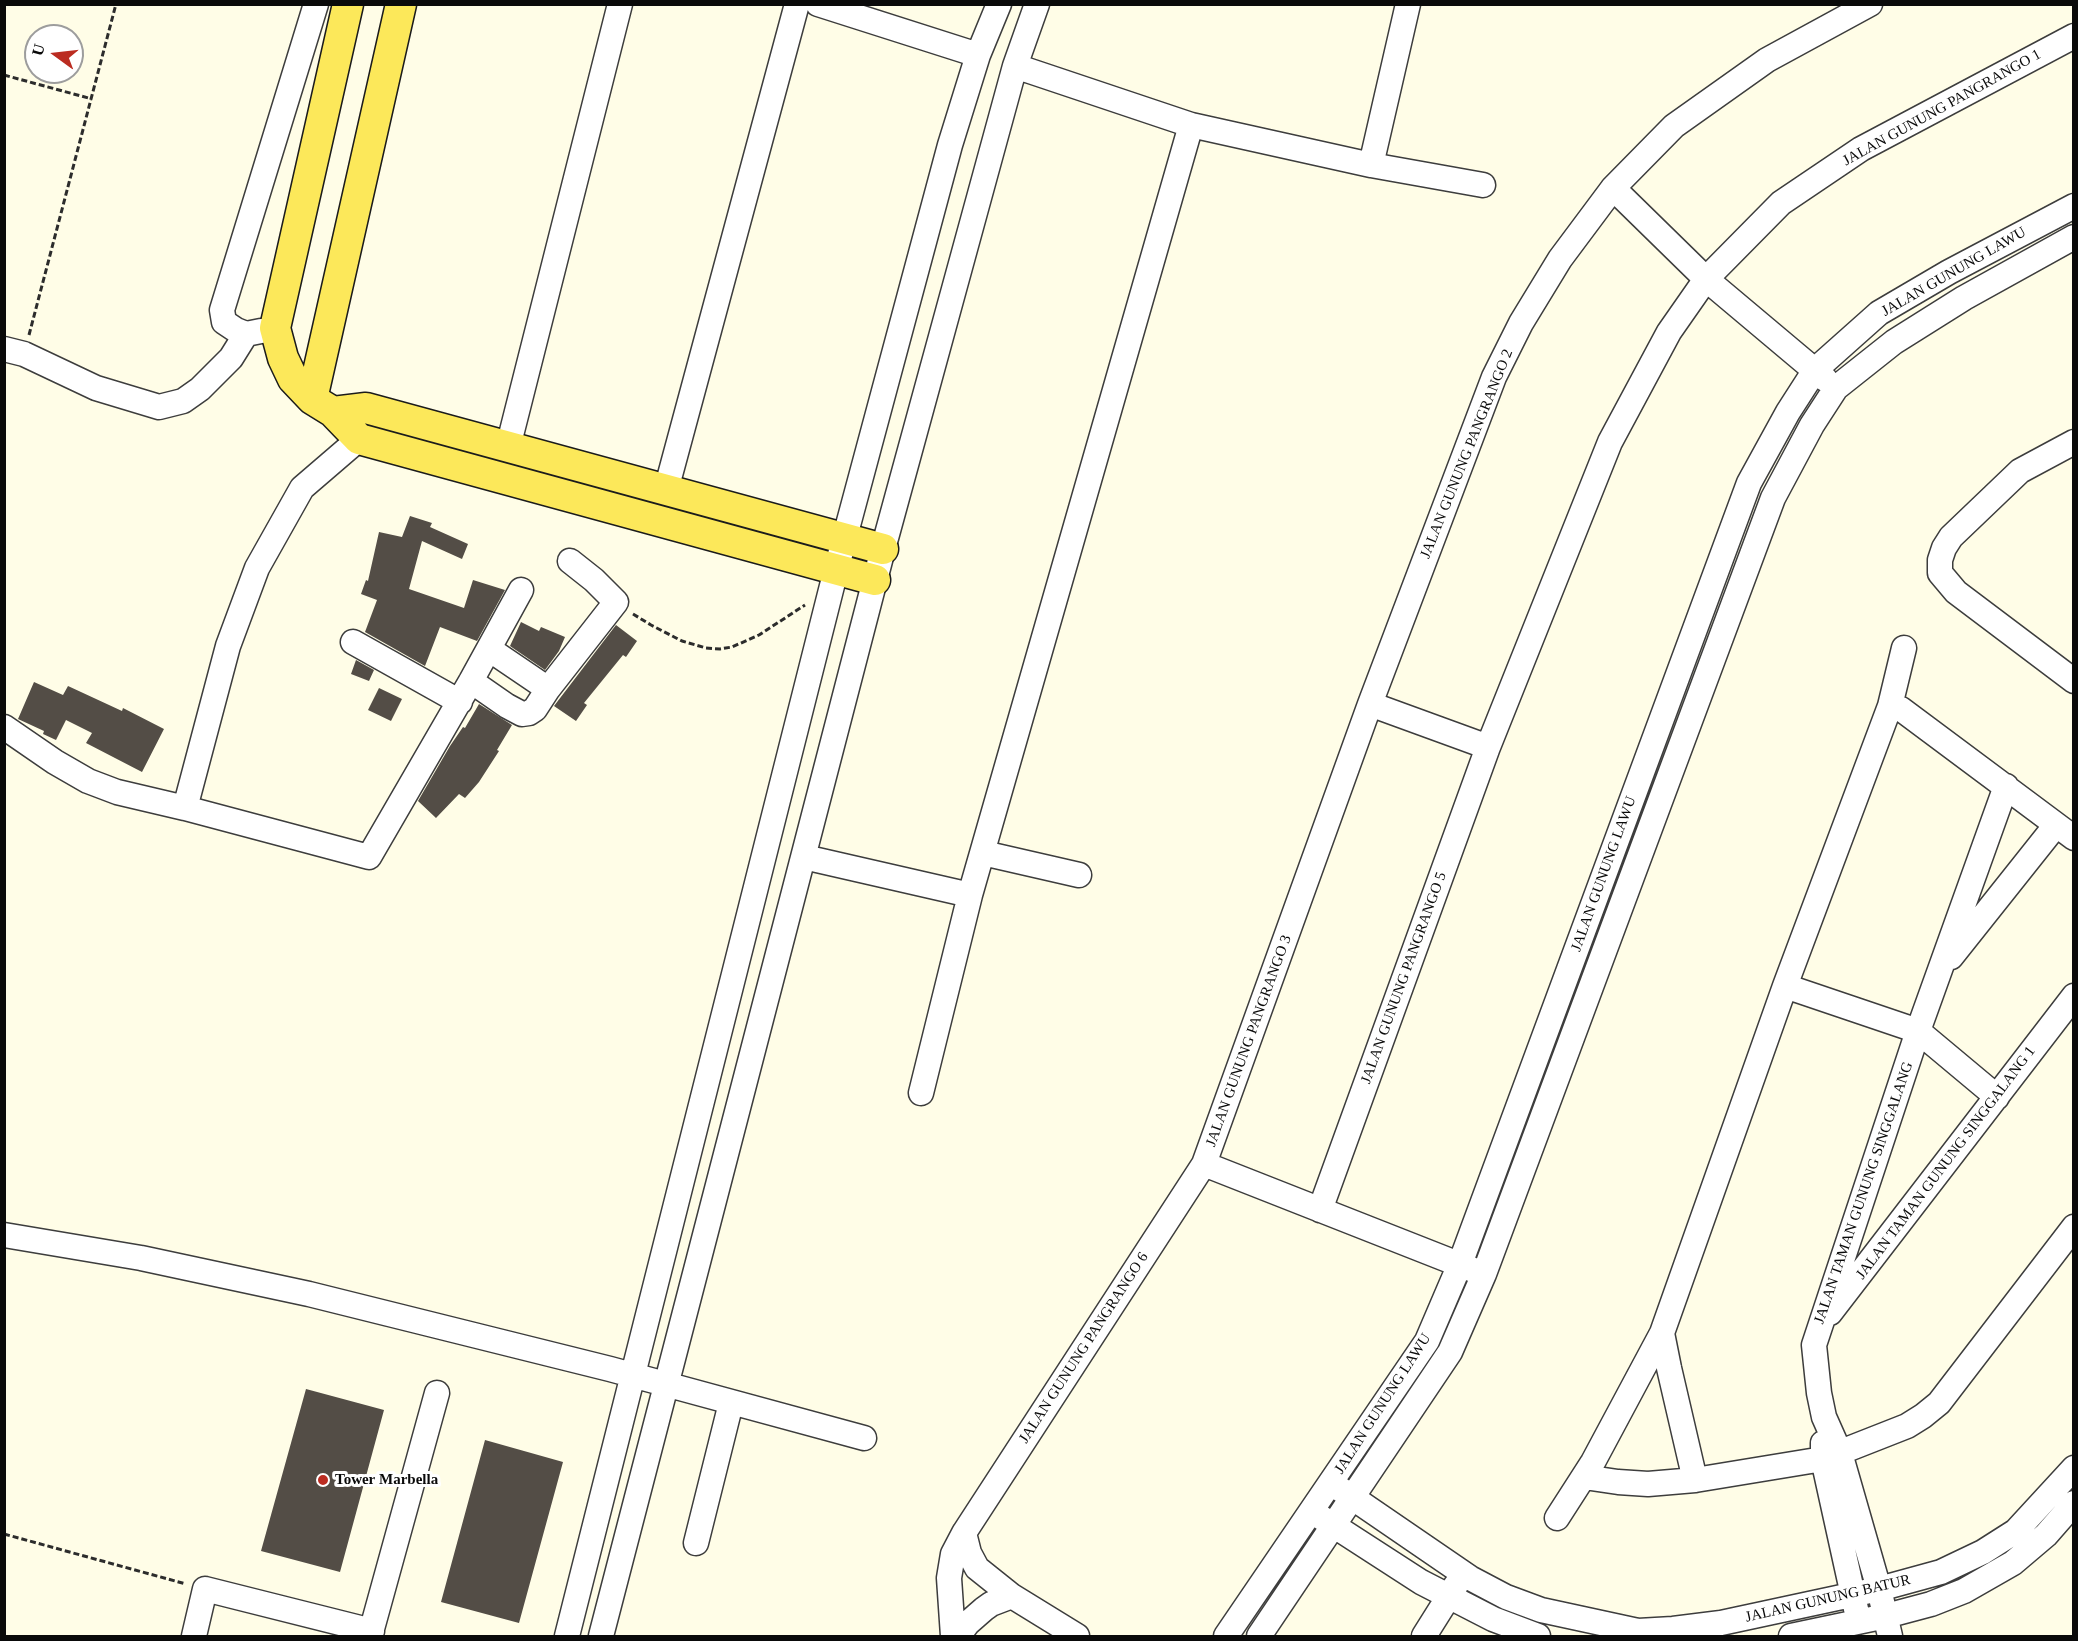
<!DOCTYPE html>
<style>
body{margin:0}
#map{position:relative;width:2078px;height:1641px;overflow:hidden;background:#fffde7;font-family:Georgia,serif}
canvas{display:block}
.frame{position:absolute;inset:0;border:6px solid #0a0a0a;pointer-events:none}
.north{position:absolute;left:24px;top:24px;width:60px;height:60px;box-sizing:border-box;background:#fff;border:2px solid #9d9d9d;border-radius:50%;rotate:285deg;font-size:16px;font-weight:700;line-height:24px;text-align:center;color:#0a0a0a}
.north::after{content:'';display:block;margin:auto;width:21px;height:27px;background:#bb2c21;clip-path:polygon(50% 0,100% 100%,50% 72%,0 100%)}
</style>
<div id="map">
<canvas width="2078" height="1641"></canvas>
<div class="frame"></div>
<div class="north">U</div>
</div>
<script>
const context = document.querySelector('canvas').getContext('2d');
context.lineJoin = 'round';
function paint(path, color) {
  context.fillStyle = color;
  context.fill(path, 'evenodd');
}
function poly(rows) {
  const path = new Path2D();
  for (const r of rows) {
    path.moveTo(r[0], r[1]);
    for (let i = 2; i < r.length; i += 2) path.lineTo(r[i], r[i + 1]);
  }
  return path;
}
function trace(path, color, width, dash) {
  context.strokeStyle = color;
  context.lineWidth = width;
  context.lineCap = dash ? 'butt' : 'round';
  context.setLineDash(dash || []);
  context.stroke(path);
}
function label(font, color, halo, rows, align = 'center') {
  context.font = font + ' Georgia,serif';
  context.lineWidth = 6;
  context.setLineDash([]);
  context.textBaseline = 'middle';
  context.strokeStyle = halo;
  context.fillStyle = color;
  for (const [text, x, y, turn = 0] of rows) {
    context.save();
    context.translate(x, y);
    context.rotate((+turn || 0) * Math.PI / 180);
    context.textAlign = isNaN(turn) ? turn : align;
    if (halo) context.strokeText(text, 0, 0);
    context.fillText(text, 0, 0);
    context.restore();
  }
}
paint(poly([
 [410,516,432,523,430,527,468,544,462,559,422,541,409,589,464,608,473,580,505,590,477,641,440,627,425,666,365,632,377,600,361,594,366,580,368,581,379,532,402,537],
 [521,622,539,631,541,627,565,637,559,651,545,670,510,646],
 [616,625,637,641,626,657,623,655,584,703,587,705,576,721,554,706],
 [356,660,374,670,369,681,351,674],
 [34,682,63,695,68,686,122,711,123,708,164,729,142,772,86,743,92,733,66,720,56,740,43,734,44,731,18,719],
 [379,688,402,699,391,721,368,710],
 [479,704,512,725,497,750,499,751,479,782,465,798,459,794,436,818,418,801,450,746,463,727,465,728],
 [306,1389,384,1410,340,1572,261,1551],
 [485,1440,563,1462,519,1623,441,1602]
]), '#534d46');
const minor = poly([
 [818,4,978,55],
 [1191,125,1371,165,1483,185],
 [1371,165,1408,4],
 [1613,188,1706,279,1825,379],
 [246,334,236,330,224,322,222,310,316,4],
 [4,349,24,354,96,388,159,407,183,401,200,389,231,358,246,334,261,331],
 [2074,442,2020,471,1951,537,1944,548,1940,560,1940,573,1956,592,2074,681],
 [508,447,620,4],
 [666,490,797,4],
 [353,642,460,702],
 [489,649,548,689],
 [471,681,507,706,522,714,529,713,535,709,548,689,616,602,594,580,570,561],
 [1370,704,1488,747],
 [1890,706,1901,709,2074,838],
 [4,727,55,762,88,781,117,792,185,808,369,857,471,681,521,590],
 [185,808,228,646,257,568,302,488,359,439],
 [983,853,1079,875],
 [804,857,970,895],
 [1951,957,2056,825],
 [1785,986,1918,1031,1997,1097],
 [921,1093,970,895,1191,125,1015,66],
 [1204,1164,1476,1271],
 [1320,1210,1488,747,1610,442,1669,332,1706,279,1781,203,1861,149,2074,36],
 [4,1235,141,1258,309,1294,610,1369,864,1438],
 [1830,1313,2074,996],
 [1662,1333,1669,1368,1695,1480],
 [1823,1443,1823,1459,1856,1609],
 [1584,1477,1618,1482,1648,1484,1695,1480,1823,1459,1907,1426,1923,1416,1939,1403,2074,1227],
 [1340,1489,1470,1578,1506,1597,1541,1610,1638,1631,1673,1629,1721,1623,1879,1589,1941,1572,1983,1552,2016,1531,2074,1468],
 [1322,1518,1421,1582,1493,1619,1538,1636],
 [1557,1518,1593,1462,1662,1333,1785,986,1890,706,1904,648],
 [964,1533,1204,1164,1370,704,1494,377,1521,323,1560,259,1613,188,1674,126,1767,60,1870,4],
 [696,1543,731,1403],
 [1012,1596,1077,1636],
 [194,1636,205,1589,372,1631],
 [370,1636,437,1393],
 [567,1636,836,570,950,145,978,55,999,4],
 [601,1636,883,549,1015,66,1037,4],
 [953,1636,949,1578,953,1554,964,1533,969,1553,977,1568,1012,1596,991,1604,984,1609,968,1623,958,1636],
 [1226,1636,1427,1341,1460,1264,1749,483,1788,412,1815,370,1879,313,1949,272,2074,206],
 [1259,1636,1450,1352,1484,1274,1773,498,1812,425,1836,388,1894,342,1964,298,2074,237],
 [1424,1636,1456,1585],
 [1791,1636,1886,1616,1931,1604,1964,1591,2013,1563,2046,1535,2074,1503],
 [1890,1636,1879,1589,1840,1453,1824,1417,1819,1393,1814,1345,1918,1031,2006,786]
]);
const major = poly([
 [348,4,275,328,283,358,293,379,312,399,333,412,359,439,875,580],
 [312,399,401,4],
 [333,412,366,408,883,549]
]);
trace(minor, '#3d3d3d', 27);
trace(major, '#1b1b1b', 33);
trace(poly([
 [4,75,92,99],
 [29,335,116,4],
 [633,614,651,625,682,641,706,648,720,649,732,647,759,635,805,605],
 [4,1534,186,1584]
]), '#2c2c2c', 3, [6, 3]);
trace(minor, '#fff', 24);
trace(major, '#fce85a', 30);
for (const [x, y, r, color] of [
 [323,1480,6,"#bb2c21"]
]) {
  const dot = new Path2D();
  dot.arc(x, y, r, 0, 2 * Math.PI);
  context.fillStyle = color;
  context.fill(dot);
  trace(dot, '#fff', 2);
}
label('15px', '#0a0a0a', '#fff', [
 ["JALAN GUNUNG PANGRANGO 1",1942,108,-29],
 ["JALAN GUNUNG LAWU",1954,272,-30],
 ["JALAN GUNUNG PANGRANGO 2",1467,454,-68],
 ["JALAN GUNUNG LAWU",1604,874,-70],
 ["JALAN GUNUNG PANGRANGO 5",1404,978,-70],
 ["JALAN GUNUNG PANGRANGO 3",1249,1041,-70],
 ["JALAN TAMAN GUNUNG SINGGALANG 1",1946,1163,-53],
 ["JALAN TAMAN GUNUNG SINGGALANG",1864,1193,-71],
 ["JALAN GUNUNG PANGRANGO 6",1084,1348,-57],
 ["JALAN GUNUNG LAWU",1383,1404,-57],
 ["JALAN GUNUNG BATUR",1828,1599,-13]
]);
label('bold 15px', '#0a0a0a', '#fff', [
 ["Tower Marbella",335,1480]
], 'left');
</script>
